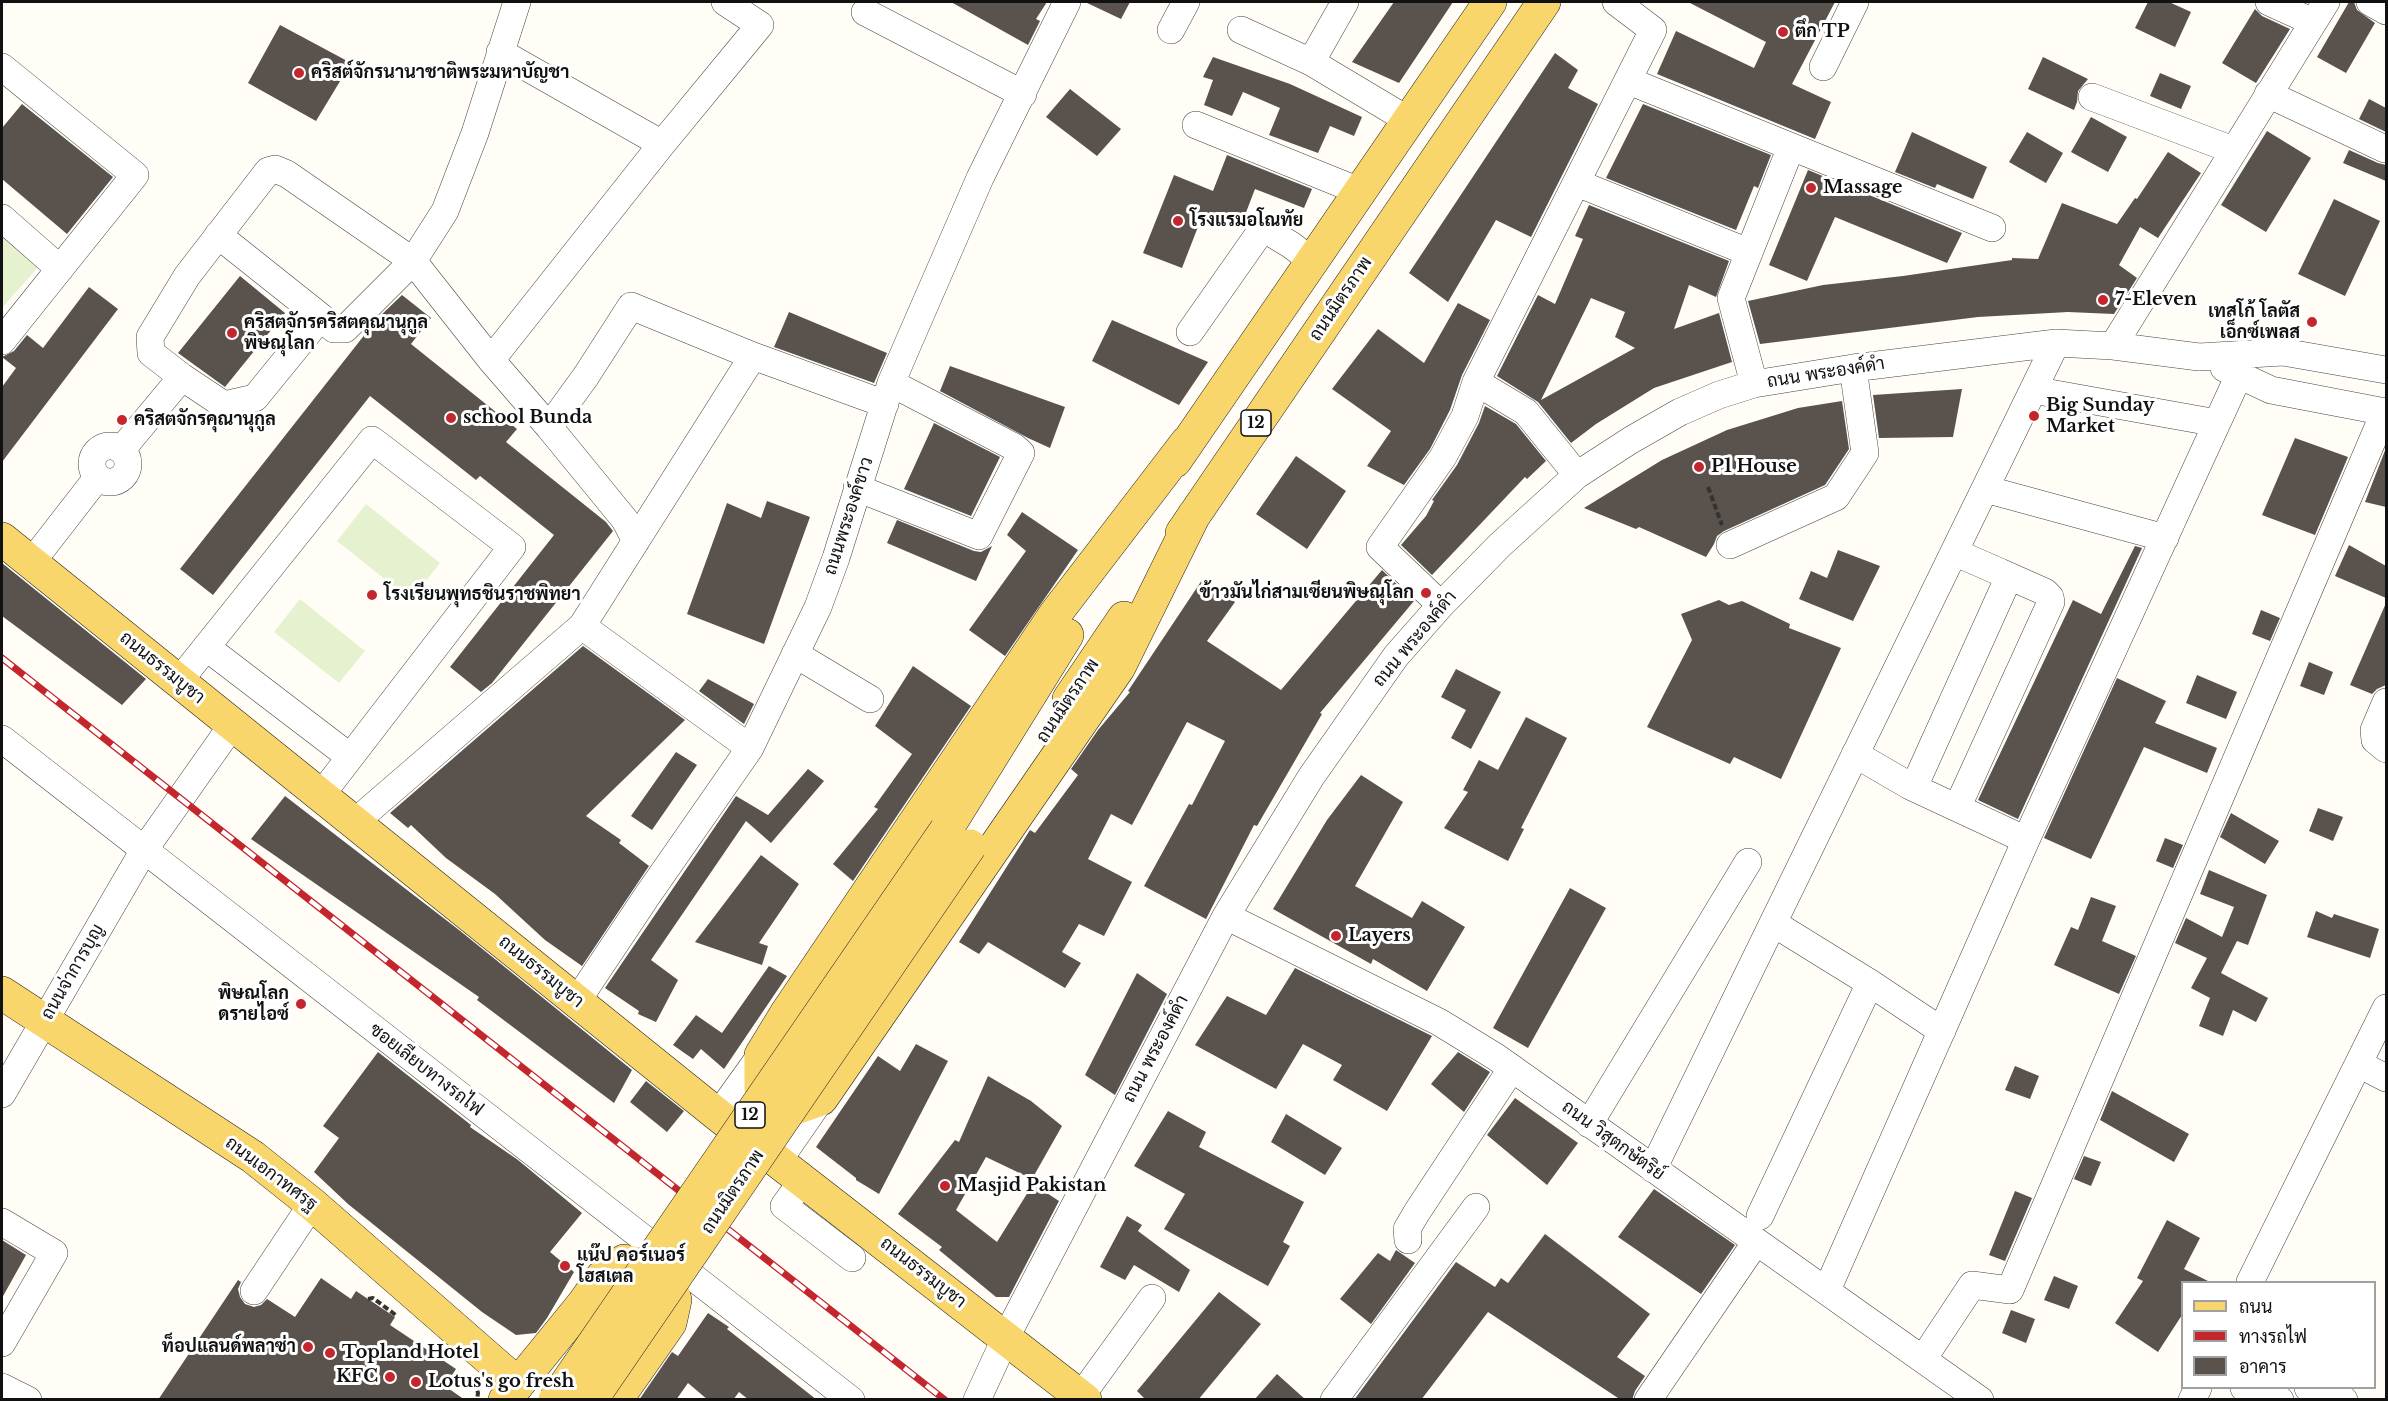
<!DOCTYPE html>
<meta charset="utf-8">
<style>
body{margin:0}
#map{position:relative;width:2388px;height:1401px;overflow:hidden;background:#fffdf5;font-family:"Libre Baskerville",Sarabun,serif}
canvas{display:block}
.frame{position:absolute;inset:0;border:3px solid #111;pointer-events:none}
.legend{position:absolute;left:2181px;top:1281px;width:195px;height:108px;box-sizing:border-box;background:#fff;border:2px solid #a0a0a0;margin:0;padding:8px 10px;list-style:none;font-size:18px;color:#111}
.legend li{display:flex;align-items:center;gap:12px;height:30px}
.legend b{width:30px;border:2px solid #a0a0a0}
</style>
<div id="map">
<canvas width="2388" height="1401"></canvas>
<div class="frame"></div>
<ul class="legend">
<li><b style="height:8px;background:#f9d66b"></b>ถนน</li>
<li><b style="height:8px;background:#c4262e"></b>ทางรถไฟ</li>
<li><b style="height:16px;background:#5a524d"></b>อาคาร</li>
</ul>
</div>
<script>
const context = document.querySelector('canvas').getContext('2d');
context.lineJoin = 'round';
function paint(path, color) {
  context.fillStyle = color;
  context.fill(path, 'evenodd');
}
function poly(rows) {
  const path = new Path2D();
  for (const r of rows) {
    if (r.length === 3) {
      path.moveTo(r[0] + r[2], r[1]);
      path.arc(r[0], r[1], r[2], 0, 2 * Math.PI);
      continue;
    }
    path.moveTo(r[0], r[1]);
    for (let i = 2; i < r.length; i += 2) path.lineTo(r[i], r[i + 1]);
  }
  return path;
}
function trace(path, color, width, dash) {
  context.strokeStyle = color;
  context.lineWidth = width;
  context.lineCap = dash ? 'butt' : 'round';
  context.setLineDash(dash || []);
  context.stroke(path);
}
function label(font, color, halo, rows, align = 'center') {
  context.font = font + ' "Libre Baskerville",Sarabun,serif';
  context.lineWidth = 6;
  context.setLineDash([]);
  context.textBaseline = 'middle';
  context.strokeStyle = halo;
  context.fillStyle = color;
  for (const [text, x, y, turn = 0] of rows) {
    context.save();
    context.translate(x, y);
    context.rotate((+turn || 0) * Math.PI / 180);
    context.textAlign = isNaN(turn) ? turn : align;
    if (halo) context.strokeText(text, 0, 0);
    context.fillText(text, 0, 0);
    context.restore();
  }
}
paint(poly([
 [2,233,40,265,2,308],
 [366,504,440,563,411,600,337,541],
 [300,599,365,651,339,683,274,632]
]), '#e6f2cf');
paint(poly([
 [951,2,1047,2,1036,19,1040,21,1028,45],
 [1085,2,1130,2,1121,19],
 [1394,2,1453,2,1399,83,1352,62],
 [1688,2,1835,2,1792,84,1831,102,1815,139,1657,74,1676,31,1754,68,1766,42],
 [2148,2,2169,2,2191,12,2175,47,2135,28],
 [2349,2,2354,2,2357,10,2375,23,2346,73,2317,57],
 [2255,9,2262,16,2290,29,2256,83,2222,63],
 [280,25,351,63,316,121,248,83],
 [1555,53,1578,70,1568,88,1598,104,1531,237,1496,220,1448,302,1409,273],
 [1213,57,1290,84,1362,117,1354,136,1330,126,1318,153,1269,135,1280,108,1243,92,1232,116,1204,105,1213,80,1203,77],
 [2043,57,2088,79,2078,91,2077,102,2074,110,2028,89],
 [2160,73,2191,86,2181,109,2150,96],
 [1070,89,1121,129,1097,156,1046,117],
 [2369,99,2386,108,2386,132,2359,119],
 [22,104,113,177,67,234,2,179,2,128],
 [1643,104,1771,155,1758,188,1754,186,1736,230,1606,178],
 [2091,117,2127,137,2108,172,2071,152],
 [2267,131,2311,158,2266,232,2221,205],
 [1912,132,1987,167,1973,199,1937,184,1935,188,1895,172],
 [2027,132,2063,153,2046,183,2009,162],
 [2349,150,2378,163,2386,165,2386,181,2343,163],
 [2168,152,2201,173,2158,238,2140,227,2119,265,2137,278,2114,314,2068,312,1978,317,1760,344,1748,301,1823,285,1903,276,2012,260,2012,258,2038,259,2062,203,2117,224,2135,198,2137,199],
 [1227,155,1312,189,1304,208,1255,189,1240,228,1203,214,1182,268,1143,253,1174,175,1213,191],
 [1808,170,1962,233,1947,263,1835,217,1807,281,1769,265],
 [2334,199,2380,221,2345,296,2298,274],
 [1589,205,1729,261,1716,297,1689,285,1674,329,1719,313,1732,362,1654,388,1596,424,1571,443,1538,402,1497,376,1538,295,1555,304,1583,239,1575,236],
 [1591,298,1625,312,1615,337,1635,348,1541,400],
 [240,276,285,313,225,387,178,353],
 [89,287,118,309,2,462,2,387,16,368,2,357,14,351,27,335,43,348],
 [402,295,431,318,411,344,517,429,506,442,606,522,613,531,492,683,481,692,450,667,554,535,480,476,476,480,370,396,213,595,180,569,377,319],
 [1458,303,1490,320,1462,375,1450,410,1430,449,1404,485,1367,466,1391,431,1332,389,1378,329,1424,363],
 [789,312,887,353,874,383,774,347],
 [1112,320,1208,362,1179,405,1092,361],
 [950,366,1065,407,1050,448,1028,438,940,391],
 [1962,389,1953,437,1879,438,1873,395],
 [1842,401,1849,449,1825,485,1724,531,1717,536,1714,544,1706,557,1639,527,1636,529,1584,508,1662,460,1727,430,1798,408],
 [1485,406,1516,424,1546,461,1527,479,1525,477,1432,575,1401,545,1426,516,1434,501,1432,500,1457,465,1479,423],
 [934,423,1000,457,971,516,904,489],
 [2295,438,2348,457,2315,535,2262,515],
 [2386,448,2386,507,2365,502],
 [1296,456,1346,491,1307,549,1256,514],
 [767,501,810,517,764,644,687,614,727,503,761,518],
 [1022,512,1078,550,1005,656,969,630,1026,551,1007,535],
 [897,520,974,551,981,552,992,546,976,581,887,543],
 [2349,545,2386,566,2386,598,2335,576],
 [2135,546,2142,548,2018,819,1978,800,2073,600,2101,614],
 [1838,550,1880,566,1853,621,1799,599,1811,571,1827,578],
 [2,563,146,679,122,705,2,616],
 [1382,570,1414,601,1320,713,1322,714,1257,826,1254,825,1206,919,1144,886,1189,804,1192,805,1225,741,1187,722,1132,825,1111,814,1088,859,1132,882,1104,936,1079,924,1062,952,1081,963,1065,988,988,942,979,954,959,942,1030,830,1035,833,1078,775,1071,769,1098,730,1130,692,1128,691,1202,580,1235,602,1207,641,1281,690],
 [1719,600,1729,605,1742,601,1790,624,1789,628,1841,648,1781,779,1734,757,1730,764,1647,727,1692,640,1681,614],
 [2386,603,2386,685,2377,689,2372,694,2350,685],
 [2261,610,2280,618,2270,641,2252,634],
 [583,646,685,720,586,816,621,840,619,843,649,866,582,966,545,940,495,894,446,858,411,825,408,828,390,813],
 [2309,662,2333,672,2324,695,2300,686],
 [913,666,971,706,853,881,833,864,878,809,874,807,912,754,875,726],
 [1456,669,1501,692,1471,749,1451,738,1466,710,1441,697],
 [2197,675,2237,692,2226,719,2186,703],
 [2117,678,2166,701,2155,723,2217,748,2207,773,2144,747,2091,859,2044,838],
 [708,679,754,704,744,724,699,691],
 [1526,717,1567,738,1521,828,1524,829,1508,861,1444,828,1468,792,1463,790,1479,760,1498,770],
 [676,752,697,765,652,830,631,816],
 [808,769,824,781,771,843,746,821,651,960,678,980,656,1022,638,1014,639,1011,605,988,736,796,768,815],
 [1361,775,1403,802,1355,886,1412,918,1422,901,1465,927,1427,991,1373,959,1371,964,1273,909,1327,820],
 [285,796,459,930,632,1070,614,1103,477,1000,479,997,251,839],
 [2318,808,2343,817,2333,841,2309,831],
 [2231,813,2279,841,2265,864,2220,837],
 [2165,838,2183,845,2173,868,2156,861],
 [761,855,799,884,759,943,768,946,762,965,695,942],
 [2209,870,2267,895,2248,945,2237,941,2221,973,2268,998,2256,1022,2233,1010,2223,1036,2199,1026,2210,998,2191,988,2207,958,2175,943,2186,918,2222,937,2234,907,2200,894],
 [1570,888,1606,908,1528,1048,1493,1028],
 [2091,897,2116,906,2102,941,2136,956,2119,994,2054,965,2071,927,2078,930],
 [2316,911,2332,918,2334,914,2379,929,2370,958,2307,937],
 [769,966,787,976,724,1069,701,1049,693,1059,673,1045,696,1015,722,1033],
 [1295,968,1432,1036,1387,1111,1333,1080,1342,1065,1303,1044,1276,1089,1195,1045,1227,996,1266,1015],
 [1137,973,1167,994,1115,1095,1085,1075],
 [916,1044,948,1061,879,1194,856,1180,856,1178,816,1147,878,1056,900,1071],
 [378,1052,471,1125,470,1127,518,1160,582,1213,550,1252,574,1272,547,1318,536,1333,516,1335,482,1312,348,1204,314,1172,339,1138,323,1126],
 [1458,1052,1490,1072,1464,1112,1431,1084],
 [2015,1066,2039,1076,2030,1099,2005,1090],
 [988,1076,1031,1101,1062,1126,1032,1179,986,1157,956,1210,997,1242,1033,1184,1059,1201,1009,1297,996,1297,939,1250,942,1247,898,1214,955,1140,959,1142],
 [646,1081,684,1111,667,1132,630,1102],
 [2112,1091,2189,1134,2174,1162,2100,1120],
 [1515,1098,1578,1143,1547,1185,1487,1135],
 [1168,1111,1206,1132,1199,1147,1304,1202,1283,1242,1290,1246,1268,1286,1164,1229,1185,1194,1134,1166],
 [1286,1114,1342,1148,1325,1175,1271,1142],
 [2084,1156,2101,1162,2091,1186,2074,1179],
 [1654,1189,1735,1245,1701,1294,1618,1237],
 [2015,1191,2032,1198,2005,1261,1989,1255],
 [1127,1216,1142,1225,1138,1231,1190,1270,1179,1292,1134,1265,1125,1280,1100,1267],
 [2167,1220,2200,1238,2184,1269,2210,1282,2182,1282,2182,1315,2158,1352,2115,1323,2143,1281,2137,1278],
 [1545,1234,1650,1314,1617,1357,1645,1376,1635,1391,1632,1400,1621,1400,1488,1312,1421,1400,1354,1400,1456,1262,1495,1287,1501,1278,1508,1283],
 [2,1240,26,1255,2,1298],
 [1396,1250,1415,1263,1371,1324,1340,1299,1378,1253,1390,1261],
 [2054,1276,2078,1286,2069,1309,2044,1300],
 [321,1278,351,1299,356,1291,395,1317,390,1325,456,1369,445,1386,465,1400,158,1400,238,1280,241,1282,238,1289,240,1297,245,1304,254,1307,261,1305,267,1299,295,1317],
 [1219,1292,1261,1324,1198,1400,1146,1400,1137,1391],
 [2011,1310,2035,1319,2026,1343,2002,1333],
 [708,1313,729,1327,727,1329,817,1400,749,1400,739,1392,733,1400,708,1400,688,1383,676,1400,639,1400,672,1352,678,1356],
 [1277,1374,1306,1400,1254,1400]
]), '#5a524d');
const minor = poly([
 [517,2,475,133,445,211,413,261,491,360,549,427,625,520,636,541],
 [2269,2,2313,22],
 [2370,2,2386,11],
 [865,12,1023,94],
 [1171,30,1186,2],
 [1241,30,1311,62,1408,120],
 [500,52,662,144],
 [1311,62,1345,2],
 [2,67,135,175,2,341],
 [1823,67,1855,2],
 [1629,81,1992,228],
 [2268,94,2385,149],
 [2092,97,2233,150],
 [1196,125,1359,191],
 [1577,183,1748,252],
 [2,218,60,269],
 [218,235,321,317],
 [1190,332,1263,228,1291,245,1311,260],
 [2113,346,2326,2],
 [491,360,662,144,760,25,725,2],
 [2224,368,2271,390,2386,412],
 [1754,384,1731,298,1791,147],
 [2033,390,2217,423],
 [549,427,586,376,631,306,753,356,885,404],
 [110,464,18],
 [122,449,182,377,224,405,255,398,321,317,334,329,345,329,413,261,287,174,275,169,268,171,187,276,150,337,151,353,182,377],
 [1577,475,1526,412,1476,382,1653,30,1616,2],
 [857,488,979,536,1021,453,1014,447,891,383],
 [1985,489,2165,538],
 [1730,545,1836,497,1865,453,1853,368],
 [31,563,97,478],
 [1441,605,1380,547,1443,457,1465,416,1476,382],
 [582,626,750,748],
 [206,647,350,757],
 [795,654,870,699],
 [179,681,372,440,512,547,321,795],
 [2386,702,2374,730,2375,740,2386,749],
 [2,739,851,1400],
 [1855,754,1910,786,2026,840],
 [1910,786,1918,778,2007,581,2000,572,1954,552],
 [1957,808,2051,602,2050,597,2045,592,2000,572],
 [355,822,582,626,753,356],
 [1226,916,1439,1022,1496,1057,1980,1400],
 [1773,923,1870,983,1942,1031],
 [577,1001,647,896,750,748,818,607,836,558,891,383,980,178,1067,2],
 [2359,1064,2386,1078],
 [2,1094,144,850,233,724],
 [718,1115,761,1055],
 [1589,1124,1748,862],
 [778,1161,821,1099],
 [1653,1169,2056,343],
 [803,1180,784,1206,852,1258],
 [1760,1216,1870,983],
 [2,1222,54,1253,2,1343],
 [1408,1240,1407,1229,1417,1212,1512,1068],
 [2250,1282,2386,1008],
 [1827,1290,2026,840,2239,375],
 [254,1291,312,1204],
 [1923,1359,1972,1285,2010,1290,2385,411],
 [2,1387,28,1400],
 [2244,1388,2280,1400],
 [2308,1388,2344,1400],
 [1081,1396,1152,1298],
 [977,1400,1006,1337,1226,916,1311,777,1396,656,1441,605,1500,545,1577,475,1631,440,1680,412,1719,395,1754,384,1853,368,2056,343,2113,346,2199,357,2283,352,2386,370],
 [1334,1400,1476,1207],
 [1648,1400,1756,1242],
 [2192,1400,2198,1388]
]);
const major = poly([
 [1187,442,1056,613,786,1014,761,1055,761,1089,790,1110,821,1099,1119,667,1194,515],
 [1175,461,1490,2],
 [1182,533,1544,2],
 [2,539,718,1115,1085,1400],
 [1069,699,1124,618],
 [946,830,1067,635],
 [2,993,253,1157,312,1204,518,1384],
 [505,1400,584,1303,602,1277,624,1261,641,1265,658,1274,671,1286,675,1300,670,1323,616,1400]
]);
trace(minor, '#444', 28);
trace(major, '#222', 34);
trace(poly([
 [1708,487,1722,525],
 [368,1299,373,1298,397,1316],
 [475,1382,478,1393,477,1400]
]), '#333', 4, [6, 3]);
trace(minor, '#fff', 27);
trace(major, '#f9d66b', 33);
const rail = poly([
 [2,658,945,1400]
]);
trace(rail, '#c4262e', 7);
trace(rail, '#fff', 4.5, [14]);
const majorBridge = poly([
 [555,1400,946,830],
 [591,1400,970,846]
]);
trace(majorBridge, '#222', 34, []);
trace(majorBridge, '#f9d66b', 33);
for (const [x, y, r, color] of [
 [1783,32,6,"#c4262e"],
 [299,73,6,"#c4262e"],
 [1811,188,6,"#c4262e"],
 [1178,221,6,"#c4262e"],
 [2103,300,6,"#c4262e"],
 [2312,322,6,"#c4262e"],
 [232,333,6,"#c4262e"],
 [2034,416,6,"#c4262e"],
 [451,418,6,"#c4262e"],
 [122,420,6,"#c4262e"],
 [1699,467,6,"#c4262e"],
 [1426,593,6,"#c4262e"],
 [372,595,6,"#c4262e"],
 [1336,936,6,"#c4262e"],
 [301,1004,6,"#c4262e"],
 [945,1186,6,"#c4262e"],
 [565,1266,6,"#c4262e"],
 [308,1347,6,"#c4262e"],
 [330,1353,6,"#c4262e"],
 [390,1377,6,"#c4262e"],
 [416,1382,6,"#c4262e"]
]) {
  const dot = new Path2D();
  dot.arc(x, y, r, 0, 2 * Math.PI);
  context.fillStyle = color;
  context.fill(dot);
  trace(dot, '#fff', 2);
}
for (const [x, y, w] of [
 [1256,423,30],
 [750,1115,30]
]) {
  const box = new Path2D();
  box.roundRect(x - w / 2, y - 13, w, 26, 4.5);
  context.fillStyle = '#fff';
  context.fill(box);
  trace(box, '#111', 1.5);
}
label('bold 16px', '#111', null, [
 ["12",1256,423],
 ["12",750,1115]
]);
label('bold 18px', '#111', '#fff', [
 ["ตึก TP",1795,32],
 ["คริสต์จักรนานาชาติพระมหาบัญชา",311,73],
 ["Massage",1823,188],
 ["โรงแรมอโณทัย",1190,221],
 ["7-Eleven",2115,300],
 ["เทสโก้ โลตัส",2300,312,"right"],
 ["เอ็กซ์เพลส",2300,333,"right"],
 ["คริสตจักรคริสตคุณานุกูล",244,323],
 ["พิษณุโลก",244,344],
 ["Big Sunday",2046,406],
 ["Market",2046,427],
 ["school Bunda",463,418],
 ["คริสตจักรคุณานุกูล",134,420],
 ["P1 House",1711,467],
 ["ข้าวมันไก่สามเซียนพิษณุโลก",1414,593,"right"],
 ["โรงเรียนพุทธชินราชพิทยา",384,595],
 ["Layers",1348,936],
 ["พิษณุโลก",289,994,"right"],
 ["ดรายไอซ์",289,1015,"right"],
 ["Masjid Pakistan",957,1186],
 ["แน๊ป คอร์เนอร์",577,1256],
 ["โฮสเตล",577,1277],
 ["ท็อปแลนด์พลาซ่า",296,1347,"right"],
 ["Topland Hotel",342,1353],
 ["KFC",378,1377,"right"],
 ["Lotus's go fresh",428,1382]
], 'left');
label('18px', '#111', '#fff', [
 ["ถนนมิตรภาพ",1341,299,-56],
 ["ถนน พระองค์ดำ",1826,373,-9],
 ["ถนนพระองค์ขาว",849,516,-72],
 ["ถนน พระองค์ดำ",1415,639,-50],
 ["ถนนธรรมบูชา",162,668,39],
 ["ถนนมิตรภาพ",1068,701,-56],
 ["ถนนจ่าการบุญ",73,972,-60],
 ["ถนนธรรมบูชา",541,972,39],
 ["ถนน พระองค์ดำ",1156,1049,-62],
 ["ซอยเลียบทางรถไฟ",426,1070,38],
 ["ถนน วิสุตกษัตริย์",1613,1141,36],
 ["ถนนเอกาทศรฐ",271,1174,37],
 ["ถนนมิตรภาพ",733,1192,-56],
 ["ถนนธรรมบูชา",923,1273,38]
]);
</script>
